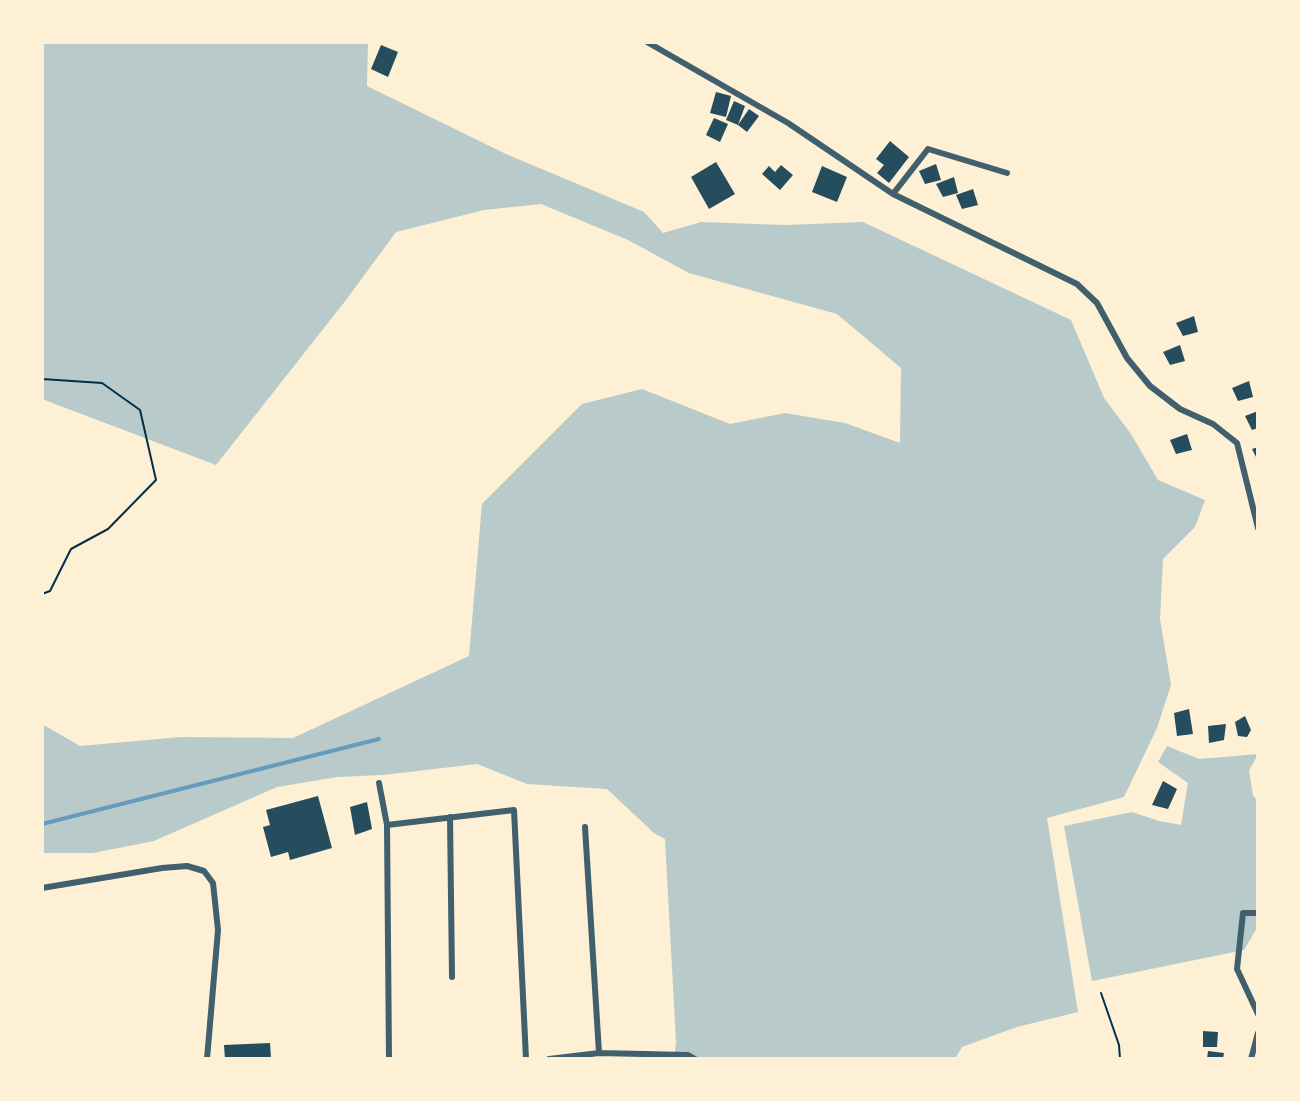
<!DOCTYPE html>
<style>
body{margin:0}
#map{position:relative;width:1300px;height:1101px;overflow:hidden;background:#fdf0d5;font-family:Inter,sans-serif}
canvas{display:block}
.frame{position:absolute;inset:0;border:44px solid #fdf0d5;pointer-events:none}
</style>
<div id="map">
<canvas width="1300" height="1101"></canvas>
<div class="frame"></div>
</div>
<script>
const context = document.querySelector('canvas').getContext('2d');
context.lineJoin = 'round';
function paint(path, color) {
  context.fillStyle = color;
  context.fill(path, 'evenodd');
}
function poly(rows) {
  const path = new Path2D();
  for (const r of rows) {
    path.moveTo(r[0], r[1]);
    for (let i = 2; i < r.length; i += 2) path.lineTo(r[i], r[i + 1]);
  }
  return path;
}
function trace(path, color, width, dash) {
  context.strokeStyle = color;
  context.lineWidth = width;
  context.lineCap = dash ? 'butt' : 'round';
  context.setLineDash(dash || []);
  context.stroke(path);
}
paint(poly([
 [42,42,368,42,367,86,506,154,644,212,663,233,701,222,785,225,863,222,1071,320,1104,398,1131,434,1158,480,1205,500,1195,527,1163,559,1160,619,1171,685,1157,728,1124,797,1047,818,1078,1012,1017,1027,962,1047,955,1059,674,1059,676,1042,665,839,654,833,607,789,527,784,477,764,383,775,337,777,277,787,154,841,93,853,42,853,42,724,80,746,181,737,293,738,469,656,482,504,582,404,642,389,730,424,785,413,845,423,900,443,901,368,837,314,689,273,628,240,541,204,484,210,396,232,346,300,216,465,42,399],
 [1167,746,1199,759,1258,754,1249,771,1253,795,1258,802,1258,926,1244,950,1092,981,1064,826,1132,812,1159,821,1181,825,1188,783,1158,762]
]), '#b9caca');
trace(poly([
 [42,824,379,739]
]), '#669bbc', 4);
paint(poly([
 [381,45,398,52,388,77,371,69],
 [716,92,731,96,726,117,710,113],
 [734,101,745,106,738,125,726,120],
 [749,109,759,116,747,132,738,125],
 [714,118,728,124,720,142,706,135],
 [890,141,909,157,889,183,877,173,884,165,876,159],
 [716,162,735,194,709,209,691,177],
 [936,164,941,180,925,184,919,171],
 [781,165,793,175,780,190,762,174,769,166,775,172],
 [822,166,847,177,837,202,812,192],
 [954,177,958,193,943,197,936,184],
 [973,189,978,205,962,209,956,195],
 [1194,316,1198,332,1183,336,1176,323],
 [1180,345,1185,361,1170,365,1163,352],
 [1249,381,1253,397,1238,401,1232,388],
 [1258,411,1258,428,1252,430,1245,416],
 [1187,434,1192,450,1176,454,1170,440],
 [1258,447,1258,461,1252,449],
 [1189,709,1193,734,1177,736,1174,713],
 [1245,716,1251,730,1247,737,1238,736,1235,722],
 [1226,724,1224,740,1209,743,1208,726],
 [1163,781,1177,789,1168,809,1152,805],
 [318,796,332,848,290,860,288,852,271,857,263,827,270,825,266,810],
 [367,802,372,829,355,835,350,807],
 [1203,1031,1218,1032,1217,1047,1203,1047],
 [270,1043,271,1059,225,1059,224,1045],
 [1208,1051,1224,1053,1223,1059,1207,1059]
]), '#264d5e');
trace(poly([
 [42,379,102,383,140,410,156,480,108,529,71,549,50,591,42,594],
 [1101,993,1119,1045,1120,1059]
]), '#003049', 2);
trace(poly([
 [647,42,788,123,893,194,1077,284,1097,303,1127,358,1150,386,1180,409,1213,424,1237,443,1258,528],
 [893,194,928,149,1007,173],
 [379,783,387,825,389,1059],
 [450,817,452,977],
 [387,825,514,810,526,1059],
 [585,827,599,1053],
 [42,888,162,868,187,866,204,871,213,883,218,930,207,1059],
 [1258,913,1243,913,1237,969,1258,1014],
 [549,1059,599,1053,688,1055,695,1059],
 [1251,1059,1258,1033]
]), '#3f606c', 6);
</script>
